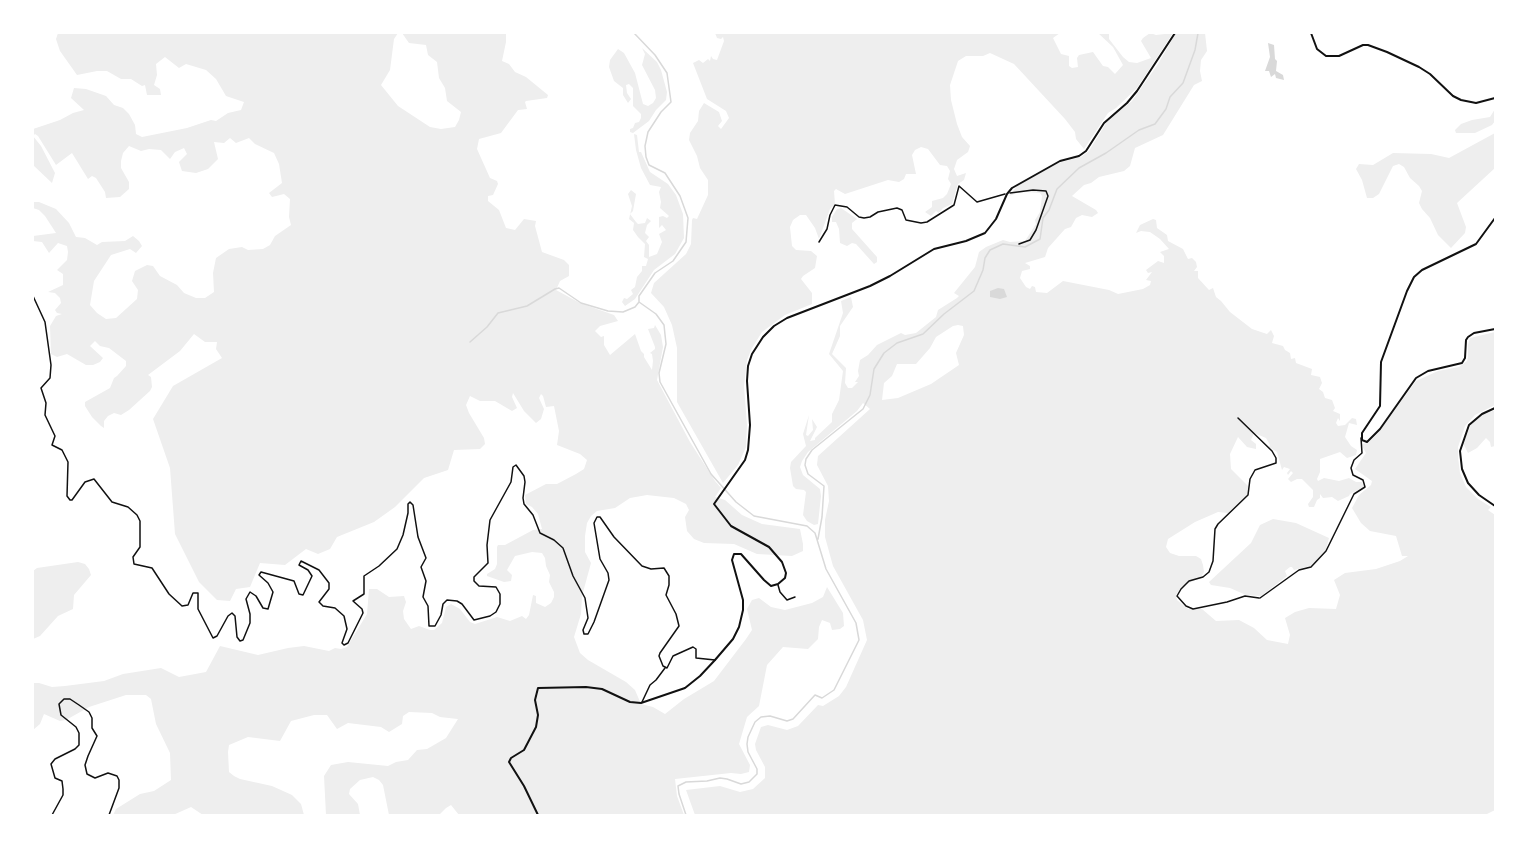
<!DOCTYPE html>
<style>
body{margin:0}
#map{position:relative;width:1528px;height:848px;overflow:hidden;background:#fff;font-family:Arial,sans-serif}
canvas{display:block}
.frame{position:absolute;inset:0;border:34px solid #fff;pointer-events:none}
</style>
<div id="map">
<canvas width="1528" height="848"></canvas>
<div class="frame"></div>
</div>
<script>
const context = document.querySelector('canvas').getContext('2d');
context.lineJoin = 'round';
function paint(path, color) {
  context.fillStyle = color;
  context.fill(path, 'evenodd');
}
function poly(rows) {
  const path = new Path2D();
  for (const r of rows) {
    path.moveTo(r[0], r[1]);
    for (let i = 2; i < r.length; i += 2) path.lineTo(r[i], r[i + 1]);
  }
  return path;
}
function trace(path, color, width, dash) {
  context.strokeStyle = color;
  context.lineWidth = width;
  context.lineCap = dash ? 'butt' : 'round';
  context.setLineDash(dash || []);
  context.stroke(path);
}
paint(poly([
 [58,33,398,33,394,39,390,70,381,85,398,106,430,127,441,129,455,127,459,120,461,112,447,101,445,88,439,78,437,62,428,55,426,45,409,43,402,33,506,33,506,42,502,61,509,64,515,72,526,77,548,95,547,98,526,101,525,102,527,109,518,110,501,133,479,139,477,149,490,178,497,181,498,184,493,195,488,196,488,201,499,210,506,228,515,230,524,219,536,221,535,226,542,252,564,260,569,265,569,276,560,281,556,290,580,303,614,315,618,321,600,326,595,331,601,337,604,336,604,345,610,355,635,334,641,351,644,354,644,357,652,370,653,361,652,354,650,353,655,349,655,347,648,329,654,328,655,325,661,335,663,347,657,380,690,442,715,481,721,488,715,497,725,500,742,515,762,524,800,529,803,544,803,551,792,556,757,554,734,544,704,543,694,539,687,531,685,517,689,510,686,504,674,498,647,495,630,498,615,508,597,511,591,516,587,523,585,536,585,552,591,563,582,596,581,614,574,637,580,653,588,660,626,682,635,690,641,704,653,707,665,714,684,699,714,681,746,639,752,630,747,609,752,600,759,598,771,607,785,610,812,603,823,597,827,587,843,613,844,626,840,629,832,630,830,623,822,620,819,627,818,639,808,649,783,647,767,665,759,706,747,717,739,744,750,765,749,772,741,774,731,773,675,779,677,796,684,815,459,815,451,805,446,808,439,815,389,815,383,785,379,780,373,777,360,780,350,789,349,794,358,804,360,815,326,815,324,776,331,765,348,762,388,766,396,762,408,760,417,750,427,749,446,738,458,719,440,717,432,713,409,712,403,716,402,724,389,732,381,727,348,723,337,729,327,715,314,715,291,721,280,741,248,737,229,745,228,752,229,772,234,776,240,779,272,786,292,795,301,804,304,815,203,815,191,807,173,815,113,815,116,809,140,794,154,791,171,780,170,753,156,724,151,699,146,695,126,695,89,707,66,720,60,721,44,714,40,724,33,730,33,683,39,683,52,687,65,686,104,681,123,674,161,668,179,677,206,672,220,646,258,655,288,648,304,646,329,651,335,648,341,649,347,647,367,614,369,589,377,589,389,597,404,596,406,602,403,611,404,619,411,629,419,626,430,630,434,630,442,623,446,607,451,604,460,609,470,622,475,624,497,617,510,621,522,616,526,619,529,615,533,595,536,596,536,603,545,607,551,603,554,597,554,592,549,582,550,575,546,566,545,558,542,553,532,552,515,556,507,570,512,575,511,581,504,582,487,576,487,574,495,569,497,564,497,547,498,545,505,545,533,530,542,529,538,514,532,507,526,504,525,495,546,484,557,484,576,474,584,469,587,460,580,454,557,445,559,431,554,406,546,407,543,396,541,394,539,398,544,409,541,419,536,423,524,411,513,393,512,397,517,408,512,411,495,401,480,401,470,396,466,405,469,413,484,438,485,444,480,449,454,450,448,470,424,478,395,507,374,522,337,537,330,549,318,554,306,549,285,565,260,563,250,587,236,589,230,601,217,600,199,582,175,534,170,468,153,419,173,386,222,358,216,349,217,342,205,342,194,334,180,351,148,375,151,377,152,387,150,391,129,410,121,415,114,413,108,416,104,421,104,428,101,426,92,417,85,406,85,402,110,388,114,378,117,376,126,366,126,361,109,348,100,346,95,341,90,346,103,358,100,362,93,365,86,365,67,354,57,357,51,354,50,326,56,316,62,314,57,313,55,310,61,303,60,298,55,293,48,292,63,285,63,274,57,270,67,260,68,252,67,246,58,243,49,253,42,242,33,241,33,236,56,233,45,216,39,210,33,208,33,202,39,202,56,209,69,223,76,237,85,238,97,245,102,242,125,241,133,236,139,241,142,246,136,253,130,249,111,255,94,281,90,305,97,313,106,319,116,318,137,299,138,290,132,281,135,271,147,265,153,266,160,276,177,285,184,293,196,298,205,298,214,292,213,273,216,258,229,249,242,247,248,250,263,249,270,245,275,236,291,225,289,217,290,199,284,194,272,197,269,193,282,183,279,164,274,153,255,144,249,138,236,143,230,138,224,143,214,142,218,159,208,169,196,173,182,171,179,162,187,154,184,148,175,152,170,159,161,150,149,149,141,151,129,146,123,153,121,161,121,168,129,182,129,189,120,197,106,198,105,192,96,178,92,176,88,179,72,153,56,165,38,136,35,134,33,136,41,146,55,173,52,183,33,165,33,129,60,120,73,113,84,110,71,98,74,88,86,89,106,96,114,105,123,108,129,114,135,125,136,134,142,137,187,128,211,120,216,121,228,113,241,110,244,102,226,96,216,79,206,70,186,64,179,68,165,57,156,64,157,75,154,85,160,89,161,95,147,95,145,85,142,86,131,79,121,79,107,71,97,71,77,75,60,51,56,39],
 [715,33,1060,33,1053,38,1061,54,1069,56,1069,66,1072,68,1078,67,1077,58,1079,55,1093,52,1103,66,1108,67,1115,74,1123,65,1113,47,1098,33,1109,33,1109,39,1123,57,1129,62,1137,63,1151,58,1141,41,1143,38,1150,33,1156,35,1173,33,1137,88,1116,108,1108,113,1084,149,1076,139,1075,132,1065,119,1014,64,990,53,983,56,966,56,958,61,950,85,951,100,957,124,962,137,970,146,968,152,957,160,954,169,957,176,966,173,964,180,958,184,952,204,943,208,939,213,936,211,931,216,925,212,932,207,932,201,943,198,947,194,951,184,948,179,950,171,947,166,940,165,928,149,921,147,915,150,912,155,916,174,906,174,904,179,899,182,888,180,845,194,836,189,834,191,835,204,830,209,819,239,815,228,806,215,800,215,793,220,790,227,792,246,796,250,811,251,817,256,815,268,803,276,801,279,812,293,812,304,785,315,762,332,752,348,747,360,744,386,747,425,746,447,738,465,723,483,677,402,677,348,672,325,664,307,651,293,654,283,686,254,691,244,692,220,693,218,697,219,708,195,708,180,700,168,697,156,689,140,690,133,698,121,699,111,704,103,719,112,722,121,718,126,721,129,729,118,726,111,707,99,693,63,699,60,703,63,708,59,710,61,711,56,713,59,717,60,724,41,723,37,721,39,717,38],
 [1176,33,1205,33,1207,51,1201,60,1200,71,1202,81,1194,85,1163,135,1135,148,1130,166,1124,171,1099,177,1091,183,1084,185,1072,196,1096,210,1098,213,1092,217,1082,215,1076,218,1071,227,1065,229,1048,248,1045,257,1025,263,1030,266,1030,269,1022,271,1020,278,1026,287,1030,289,1032,286,1035,287,1036,292,1047,293,1063,281,1109,290,1118,294,1143,289,1150,285,1151,281,1146,280,1152,272,1148,273,1146,270,1158,261,1164,263,1164,256,1160,252,1169,249,1160,239,1150,232,1141,231,1136,233,1140,225,1153,219,1156,220,1157,228,1167,235,1168,241,1183,249,1188,259,1192,258,1196,262,1197,267,1194,271,1198,271,1198,278,1209,290,1213,288,1216,297,1221,301,1230,312,1252,329,1267,334,1271,330,1274,336,1272,343,1283,346,1285,350,1290,353,1291,359,1295,358,1296,363,1312,369,1311,375,1320,377,1322,383,1319,389,1323,392,1325,398,1332,400,1335,408,1333,411,1340,414,1340,421,1338,418,1336,423,1338,426,1345,425,1352,418,1356,419,1357,425,1349,423,1345,437,1351,446,1357,450,1356,455,1347,458,1340,452,1320,459,1320,472,1317,479,1318,481,1324,478,1339,481,1349,478,1356,482,1362,482,1364,487,1350,494,1349,496,1338,501,1332,497,1323,498,1320,494,1320,498,1317,500,1314,507,1309,507,1308,504,1313,497,1313,490,1302,479,1297,479,1291,482,1288,479,1293,473,1291,471,1288,475,1287,473,1290,469,1284,467,1282,470,1277,452,1269,447,1270,445,1266,438,1254,433,1251,440,1256,444,1256,449,1247,447,1238,437,1230,454,1231,469,1249,487,1248,494,1228,513,1218,512,1195,522,1168,539,1166,547,1170,553,1179,556,1196,556,1201,559,1203,565,1204,572,1201,577,1181,587,1176,595,1177,600,1188,609,1202,609,1216,621,1239,620,1254,628,1267,640,1288,644,1290,635,1285,618,1295,612,1309,608,1336,609,1340,595,1334,580,1345,573,1376,569,1400,561,1408,556,1402,556,1396,536,1370,531,1361,523,1352,508,1359,495,1371,485,1372,481,1355,469,1366,453,1361,444,1368,443,1378,433,1416,381,1438,371,1459,367,1467,361,1468,357,1468,345,1470,338,1495,332,1495,405,1475,415,1465,426,1458,447,1458,457,1460,473,1466,487,1478,499,1491,507,1488,510,1495,515,1495,810,1485,815,695,815,686,790,720,786,740,792,753,789,765,778,765,767,756,750,755,744,761,727,768,725,787,730,798,726,818,705,823,706,839,696,846,687,867,640,863,620,833,566,825,537,825,520,829,501,828,486,817,465,818,456,870,409,863,403,857,411,808,452,802,461,800,467,803,475,820,489,821,496,818,524,814,525,807,521,803,515,806,492,804,490,796,489,793,486,790,468,791,462,806,446,803,434,809,415,806,435,808,436,813,430,812,419,817,427,810,441,815,440,815,438,832,422,832,414,839,400,843,371,829,354,843,313,841,301,851,297,853,307,840,326,840,336,832,354,846,368,845,383,848,388,852,388,858,382,855,382,859,376,858,371,860,360,868,355,877,345,901,333,905,335,916,333,936,317,938,310,957,298,959,296,954,293,975,267,979,252,986,247,1003,240,1010,242,1025,241,1036,224,1035,220,1040,212,1042,196,1040,193,1027,192,1017,193,1009,196,1018,185,1058,163,1081,157,1089,151,1108,120,1132,101,1158,64],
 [958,325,963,326,964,335,956,353,959,365,931,384,898,398,882,400,884,383,892,376,897,364,916,364,930,348,936,337,953,326],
 [642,48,657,62,661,70,667,92,666,100,656,110,649,121,633,133,630,132,630,129,633,128,635,123,639,122,641,118,641,114,633,106,633,88,629,84,626,85,627,93,631,99,628,103,623,95,623,88,614,81,609,67,610,60,618,49,624,53,635,73,643,104,648,106,653,103,656,98,655,90,642,65,645,54],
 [1495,109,1495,121,1492,125,1475,133,1456,133,1455,130,1461,124,1472,120,1490,117],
 [1495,133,1495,168,1457,203,1466,227,1465,233,1451,248,1438,235,1430,218,1422,209,1419,203,1422,191,1419,186,1410,178,1404,167,1399,164,1393,166,1379,194,1373,198,1367,198,1362,180,1356,169,1359,164,1373,165,1393,153,1431,154,1449,158],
 [634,134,637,135,639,152,641,152,650,172,668,184,676,195,683,214,684,238,675,254,654,270,635,299,625,306,622,302,624,298,627,299,633,294,631,290,635,287,637,277,642,271,642,266,646,266,648,259,644,257,645,244,638,237,633,230,634,223,629,219,632,206,628,194,631,190,636,194,633,211,630,214,636,222,638,224,645,223,647,218,651,221,647,225,645,233,649,237,646,241,649,245,649,257,657,254,662,242,659,234,666,230,662,225,659,228,659,217,663,216,667,218,669,216,660,208,661,202,659,192,661,187,650,185,641,168,636,150],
 [841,208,857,219,852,223,852,229,877,257,877,262,874,264,856,244,852,243,847,246,840,243,839,229,836,222,832,222,832,217,837,209],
 [1495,410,1495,446,1491,447,1490,442,1486,438,1477,448,1468,453,1463,443,1471,425,1480,416],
 [1273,519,1296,523,1329,538,1326,549,1311,566,1294,570,1292,567,1290,567,1285,571,1287,576,1261,596,1246,595,1230,588,1211,585,1209,582,1251,543,1260,525],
 [78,562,85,564,89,569,91,575,74,595,73,609,58,616,40,636,33,639,33,571,37,568]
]), '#eee');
paint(poly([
 [1268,43,1274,45,1275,59,1277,61,1276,71,1283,75,1284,80,1276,78,1275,74,1271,77,1269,71,1265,71,1270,57],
 [998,288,1004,289,1007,297,1000,299,990,297,990,291]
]), '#d9d9d9');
trace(poly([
 [639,302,656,314,664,325,666,344,659,373,660,382,711,474,736,502,754,516,807,526,815,533,826,569,856,623,859,640,834,690,822,698,815,695,793,719,787,721,770,716,761,717,755,722,748,737,747,744,748,752,757,769,757,774,749,782,741,784,727,779,720,778,707,781,686,782,678,786,679,794,686,815],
 [470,342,487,327,498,313,527,306,555,289,559,288,581,303,608,311,623,312,635,307,639,302,639,296,655,273,673,261,686,242,688,218,680,196,665,173,649,165,646,157,645,146,648,132,661,112,671,102,667,73,655,55,634,33],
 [818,539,822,517,824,486,808,474,805,465,806,459,812,450,863,409,870,395,874,369,884,353,897,343,923,334,944,314,974,291,983,270,985,258,990,250,1003,244,1025,247,1040,239,1043,218,1049,210,1057,189,1079,168,1106,153,1139,130,1155,124,1166,109,1170,97,1183,83,1195,50,1198,33]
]), '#d9d9d9', 1.5);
trace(poly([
 [1010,193,1033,190,1046,191,1048,196,1036,230,1030,240,1019,244],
 [819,242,827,229,830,215,835,205,847,207,859,217,864,218,870,217,878,212,897,208,902,210,906,220,921,223,927,222,954,205,959,186,977,202,1005,194],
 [1238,418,1272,451,1276,458,1276,463,1255,470,1250,479,1248,495,1218,524,1215,529,1213,561,1209,572,1203,577,1189,581,1181,589,1177,596,1186,606,1193,609,1227,602,1245,596,1259,598],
 [778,585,780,592,787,600,795,597],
 [642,702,650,685,656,680,665,668]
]), '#111', 1.5);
trace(poly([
 [33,296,45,322,51,365,50,378,41,388,46,403,45,415,55,436,52,445,62,450,68,462,67,496,70,500,72,500,85,482,94,479,112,502,128,507,137,515,140,521,140,547,133,557,134,564,152,568,169,594,182,606,188,605,193,593,198,593,198,609,213,638,217,636,228,616,232,613,235,616,237,637,240,641,243,640,250,623,250,614,246,599,250,592,256,596,263,608,268,609,273,592,268,583,259,575,261,572,294,581,299,594,303,595,312,576,308,570,299,565,301,561,319,570,329,583,329,589,319,602,323,606,335,608,344,616,347,629,342,643,344,645,348,643,363,613,362,609,353,601,364,594,364,576,379,566,397,549,403,535,408,513,408,504,410,502,413,505,418,537,426,558,421,567,426,581,423,597,428,606,429,626,435,626,441,615,443,604,447,600,457,601,462,604,474,620,490,616,496,612,500,604,500,594,496,587,479,586,474,581,474,577,488,563,487,545,490,520,511,482,513,467,516,465,524,476,525,482,523,498,524,504,533,515,540,533,554,540,563,548,573,576,585,598,588,618,583,630,584,634,588,634,594,622,609,580,608,573,600,559,594,523,597,517,600,517,614,537,642,566,651,569,664,568,669,576,669,585,666,595,676,614,679,626,660,653,659,656,663,666,667,668,673,656,693,647,696,649,696,658,715,660],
 [1260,598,1299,570,1311,567,1326,551,1354,494,1365,487,1363,480,1353,475,1351,468,1354,460,1362,453,1361,438],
 [52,815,63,795,63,789,62,781,55,778,51,764,55,759,75,749,79,745,79,733,76,727,61,715,59,704,64,699,70,699,79,705,89,712,92,718,92,728,97,736,88,756,85,765,87,774,95,778,108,773,117,776,119,780,119,788,109,815]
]), '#111', 1.5);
trace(poly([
 [1311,33,1317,49,1326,56,1339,56,1363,45,1368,45,1387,52,1419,67,1430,74,1453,96,1461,100,1476,103,1495,98],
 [1495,218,1476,244,1422,270,1414,277,1407,291,1381,362,1380,406,1362,433,1362,440,1367,442,1380,429,1416,378,1428,371,1462,363,1465,358,1466,340,1468,337,1474,333,1495,329],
 [1495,408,1482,414,1469,425,1460,451,1462,469,1468,483,1479,495,1495,506],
 [538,815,524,786,509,762,511,758,524,750,536,727,538,715,535,700,538,688,586,687,602,689,630,702,641,703,685,688,700,676,715,660,733,639,739,627,743,610,743,600,732,560,734,554,741,554,764,580,771,586,778,584,785,578,786,573,782,562,769,547,731,526,714,504,745,460,748,450,750,425,747,381,748,366,752,354,763,337,774,326,787,318,870,286,890,276,934,249,966,241,985,233,996,219,1007,194,1012,188,1060,161,1079,156,1086,151,1104,123,1127,103,1137,91,1175,33]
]), '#111', 2);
</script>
